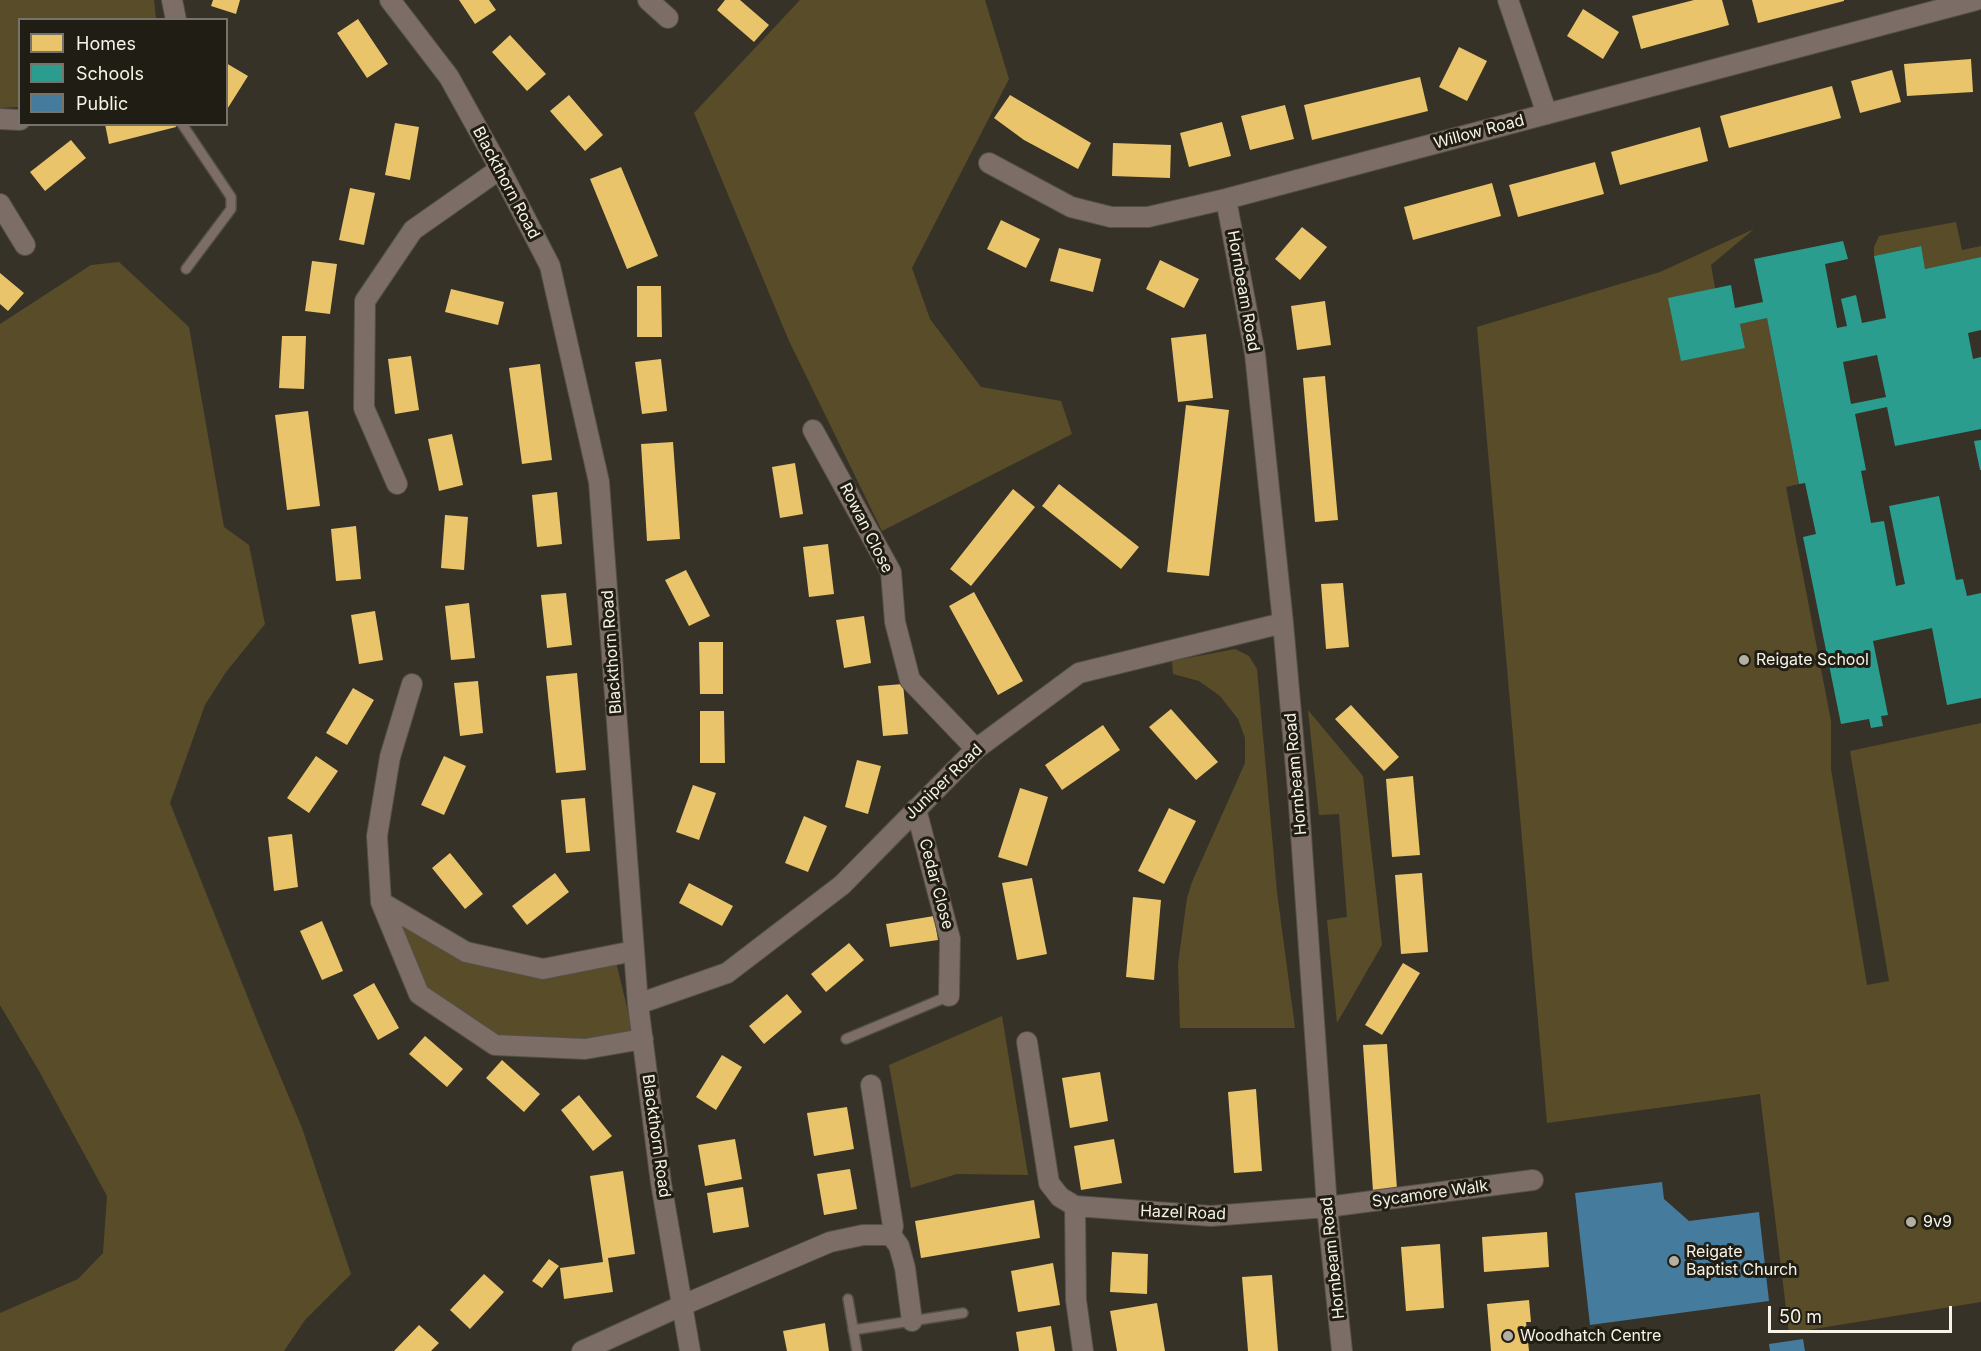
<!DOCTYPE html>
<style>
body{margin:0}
#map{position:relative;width:1981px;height:1351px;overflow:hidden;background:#363227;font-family:Inter,sans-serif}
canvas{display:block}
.legend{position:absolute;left:18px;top:18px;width:210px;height:108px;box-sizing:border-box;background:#201d14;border:2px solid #767368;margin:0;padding:8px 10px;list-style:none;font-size:18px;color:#f7f3e6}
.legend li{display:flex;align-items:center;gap:12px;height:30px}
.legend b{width:30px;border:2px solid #767368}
.scale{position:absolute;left:1768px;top:1306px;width:184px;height:27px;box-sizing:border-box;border:3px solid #f7f3e6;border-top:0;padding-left:8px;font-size:18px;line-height:21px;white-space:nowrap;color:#f7f3e6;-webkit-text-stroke:4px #201d14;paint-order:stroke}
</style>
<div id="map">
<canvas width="1981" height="1351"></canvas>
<ul class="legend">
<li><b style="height:16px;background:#e9c46a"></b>Homes</li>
<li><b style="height:16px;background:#2a9d8f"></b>Schools</li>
<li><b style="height:16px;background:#457b9d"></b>Public</li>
</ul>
<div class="scale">50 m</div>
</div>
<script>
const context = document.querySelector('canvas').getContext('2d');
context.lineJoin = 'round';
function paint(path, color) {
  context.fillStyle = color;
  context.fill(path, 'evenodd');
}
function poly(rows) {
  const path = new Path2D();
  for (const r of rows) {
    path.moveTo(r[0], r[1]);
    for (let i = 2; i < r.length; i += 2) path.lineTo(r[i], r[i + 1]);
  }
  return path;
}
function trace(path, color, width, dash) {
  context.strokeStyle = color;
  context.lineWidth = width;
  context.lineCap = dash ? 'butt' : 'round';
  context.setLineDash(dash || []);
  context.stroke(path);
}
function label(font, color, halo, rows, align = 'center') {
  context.font = font + ' Inter,sans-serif';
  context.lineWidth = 6;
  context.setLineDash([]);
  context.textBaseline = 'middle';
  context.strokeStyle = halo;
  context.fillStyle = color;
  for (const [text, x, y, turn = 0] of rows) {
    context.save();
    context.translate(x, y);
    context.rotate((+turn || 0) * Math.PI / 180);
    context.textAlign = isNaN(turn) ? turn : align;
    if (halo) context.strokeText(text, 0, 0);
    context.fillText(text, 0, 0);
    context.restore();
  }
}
paint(poly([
 [0,0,154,0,156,19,20,20,19,107,0,108],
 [800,0,985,0,1009,79,912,268,930,319,981,387,1061,401,1072,434,882,531,789,341,694,113],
 [1956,222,1962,250,1981,246,1981,257,1925,269,1920,246,1874,256,1874,247,1879,236],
 [1754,229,1711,265,1715,288,1745,348,1740,324,1767,318,1799,484,1786,487,1831,721,1831,769,1867,985,1889,981,1850,751,1981,723,1981,1302,1789,1333,1760,1094,1547,1123,1477,327,1660,272],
 [119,262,189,327,224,527,249,545,265,624,226,672,205,705,170,803,260,1028,302,1128,351,1274,305,1320,284,1351,0,1351,0,1313,78,1279,103,1253,107,1196,39,1071,0,1005,0,324,91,265],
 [1235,649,1249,656,1257,669,1277,892,1295,1028,1180,1028,1178,964,1187,898,1192,882,1245,763,1245,738,1238,719,1220,696,1199,681,1173,674,1172,661],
 [1308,710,1363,776,1382,945,1337,1023,1327,920,1347,917,1339,814,1319,815],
 [391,913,502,966,615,958,633,1032,587,1044,499,1039,426,990],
 [1002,1016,1028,1175,957,1174,911,1188,889,1065]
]), '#594d29');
paint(poly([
 [213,0,240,0,236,14,211,6],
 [459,0,489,0,496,10,475,24],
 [725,0,740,0,769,25,754,42,717,10],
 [1694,0,1722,0,1729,25,1641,49,1632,16],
 [1752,0,1844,0,1844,1,1758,23],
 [1583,9,1619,32,1603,59,1567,36],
 [358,19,388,64,367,78,337,33],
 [510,35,546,74,527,91,492,52],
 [1459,47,1487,61,1467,101,1439,87],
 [1971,59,1973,92,1907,96,1904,64],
 [226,63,248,76,226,111],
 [1892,70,1901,102,1860,113,1851,81],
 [1420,77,1428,111,1312,140,1304,105],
 [1832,86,1841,118,1729,148,1720,116],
 [569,95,603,135,585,151,550,111],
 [1010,95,1091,143,1078,169,1024,140,994,118],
 [1285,105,1294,139,1250,150,1241,116],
 [1222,122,1231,156,1189,167,1180,133],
 [395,123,419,127,410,180,385,175],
 [105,124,175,124,176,127,109,144],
 [1700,127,1708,161,1620,185,1611,152],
 [71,140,86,158,45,191,30,172],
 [1113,143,1171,145,1170,178,1112,176],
 [1595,162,1604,194,1518,217,1509,185],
 [621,167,658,256,627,269,590,179],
 [1492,183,1501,216,1413,240,1404,207],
 [350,188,375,193,364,245,339,240],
 [1001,220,1040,239,1026,268,987,249],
 [1302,227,1327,247,1300,280,1275,259],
 [1059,248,1101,259,1093,292,1050,281],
 [1160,260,1199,279,1184,308,1146,289],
 [312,261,337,264,330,314,305,311],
 [0,273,24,293,8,311,0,304],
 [637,286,661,286,662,337,637,337],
 [451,289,504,302,498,325,445,312],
 [1325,301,1331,345,1297,350,1291,306],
 [1206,334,1213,398,1178,402,1171,338],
 [282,336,306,336,304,389,279,388],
 [411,356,419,410,395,414,388,359],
 [661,359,667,411,642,414,635,362],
 [540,364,552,460,522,464,509,368],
 [1325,376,1338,520,1315,522,1303,378],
 [1186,405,1229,410,1209,576,1167,572],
 [308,411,320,506,287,510,275,415],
 [452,434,463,485,439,491,428,439],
 [673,442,680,539,647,541,641,444],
 [795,463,803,514,780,518,772,467],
 [1059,484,1139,547,1121,569,1042,506],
 [1013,489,1035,507,971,586,950,569],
 [557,492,562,544,537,547,532,495],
 [445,515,468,517,464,570,441,568],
 [356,526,361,579,336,581,331,529],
 [828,544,834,594,809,597,803,547],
 [686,570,710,616,689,626,665,580],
 [1343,583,1349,647,1326,649,1321,584],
 [974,592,1023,681,998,695,949,606],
 [566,593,572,645,547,648,541,595],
 [469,603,475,658,451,660,445,606],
 [375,611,383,660,359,664,351,615],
 [864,616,871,663,844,668,836,620],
 [699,642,723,642,723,694,700,694],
 [577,673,586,770,556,773,546,676],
 [478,681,483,733,460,736,454,683],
 [903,684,908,734,883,736,878,686],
 [353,688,374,700,347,745,326,733],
 [1351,705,1399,757,1384,771,1335,719],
 [1171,709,1218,762,1196,780,1149,727],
 [700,711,724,711,725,763,700,763],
 [1103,725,1120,750,1062,790,1045,765],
 [316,756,338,771,309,813,287,798],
 [444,756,466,766,444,815,421,805],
 [857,760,881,766,868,814,845,807],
 [1413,776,1420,855,1392,857,1386,779],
 [693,785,716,793,699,840,676,832],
 [1020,788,1048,797,1027,866,998,857],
 [585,798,590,851,566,853,561,800],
 [1169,808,1196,821,1164,884,1138,871],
 [804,816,827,826,808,872,785,863],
 [292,834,298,887,274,891,268,837],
 [450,853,483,894,465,909,432,868],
 [555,873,569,892,527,925,512,906],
 [1422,873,1428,952,1401,954,1395,875],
 [1032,878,1047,954,1017,960,1002,883],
 [689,883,733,906,722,926,679,903],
 [1133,897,1161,900,1154,980,1126,977],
 [934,916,938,940,890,947,886,924],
 [322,921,343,971,322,980,300,931],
 [849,943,864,960,826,992,811,974],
 [1403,963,1420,973,1382,1035,1365,1025],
 [374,983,399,1028,378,1040,353,995],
 [787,994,802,1012,764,1044,749,1026],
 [425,1036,463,1069,447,1087,409,1054],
 [1387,1044,1397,1189,1373,1191,1363,1045],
 [722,1055,742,1067,716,1110,696,1097],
 [502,1060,540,1094,524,1112,486,1078],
 [1100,1072,1108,1121,1070,1128,1062,1078],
 [1256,1089,1262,1171,1234,1173,1228,1092],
 [579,1095,612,1136,593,1151,561,1110],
 [847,1107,854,1149,814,1156,807,1113],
 [735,1139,742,1179,705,1186,698,1145],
 [1114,1139,1122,1183,1081,1190,1074,1146],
 [850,1169,857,1209,824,1215,817,1174],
 [623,1171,635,1254,608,1258,613,1292,564,1299,560,1268,603,1262,590,1176],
 [743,1187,749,1227,713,1233,707,1193],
 [1034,1200,1040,1238,921,1258,915,1221],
 [1547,1232,1549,1267,1484,1272,1482,1237],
 [1440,1244,1444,1308,1406,1311,1401,1247],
 [1112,1252,1148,1254,1147,1294,1110,1292],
 [549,1259,559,1266,542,1288,532,1281],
 [1053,1263,1060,1305,1018,1312,1011,1271],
 [484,1274,504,1292,470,1329,450,1310],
 [1272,1275,1278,1351,1248,1351,1242,1277],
 [1529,1300,1531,1322,1526,1322,1529,1351,1491,1351,1487,1304],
 [1157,1303,1165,1351,1117,1351,1110,1311],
 [825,1323,829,1351,787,1351,783,1331],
 [419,1325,439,1343,431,1351,394,1351],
 [1051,1326,1055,1351,1019,1351,1016,1332]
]), '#e9c46a');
paint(poly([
 [1843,241,1848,259,1825,264,1837,328,1847,326,1841,299,1856,295,1862,323,1886,318,1874,256,1921,246,1925,269,1981,257,1981,330,1968,333,1973,359,1981,357,1981,429,1895,446,1887,407,1855,414,1866,470,1861,471,1871,523,1884,521,1896,586,1905,584,1889,506,1939,496,1956,580,1963,579,1967,596,1981,593,1981,698,1947,705,1932,628,1873,641,1888,715,1881,716,1883,726,1871,728,1869,719,1841,724,1803,537,1816,534,1805,483,1799,484,1767,318,1740,324,1745,348,1681,361,1668,298,1731,285,1735,308,1763,302,1754,259],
 [1877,355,1886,397,1851,404,1843,362],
 [1981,440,1981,470,1980,470,1974,441]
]), '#2a9d8f');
paint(poly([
 [1662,1182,1664,1199,1689,1221,1759,1212,1769,1301,1590,1325,1575,1193],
 [1803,1339,1805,1351,1770,1351,1769,1344]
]), '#457b9d');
const service = poly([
 [182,124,231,197,231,209,186,269],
 [846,1039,949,996],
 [848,1299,857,1351],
 [853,1330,963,1313]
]);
const minor = poly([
 [172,0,176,20],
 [390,0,449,77,500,169,550,266,599,482,638,1004,661,1183,690,1351],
 [648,0,668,18],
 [1508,0,1547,114],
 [0,119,20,120],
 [989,163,1071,207,1111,217,1148,217,1226,199,1976,0],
 [1226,199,1255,354,1283,623,1298,791,1327,1207,1342,1351],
 [0,204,25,245],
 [813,430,891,572,895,622,910,680,976,749],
 [397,484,364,408,365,301,413,230,500,169],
 [412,684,390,757,377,836,381,902,419,994,495,1045,585,1049,643,1039],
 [916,809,950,939,949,996],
 [381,902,466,952,543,969,634,951],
 [638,1004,727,973,842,885,976,749,1079,673,1283,623],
 [1027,1042,1049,1183,1060,1197,1075,1206,1211,1216,1327,1207,1533,1180],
 [1075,1206,1076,1300,1083,1351],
 [891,1235,899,1246,905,1268,912,1321],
 [582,1351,683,1305,830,1242,863,1235,891,1235,893,1226,871,1085]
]);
trace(service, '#535047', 12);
trace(minor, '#535047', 22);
trace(service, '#7c6d67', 9);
trace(minor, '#7c6d67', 20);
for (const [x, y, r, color] of [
 [1744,660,6,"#b3afa3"],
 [1911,1222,6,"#b3afa3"],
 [1674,1261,6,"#b3afa3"],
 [1508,1336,6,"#b3afa3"]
]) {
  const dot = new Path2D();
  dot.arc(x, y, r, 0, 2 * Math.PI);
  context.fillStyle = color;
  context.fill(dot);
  trace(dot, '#201d14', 2);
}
label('16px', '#f7f3e6', '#201d14', [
 ["Willow Road",1479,132,-15],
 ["Blackthorn Road",506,183,62],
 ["Hornbeam Road",1243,291,80],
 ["Rowan Close",866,528,63],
 ["Blackthorn Road",612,652,-94],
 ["Hornbeam Road",1296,774,-95],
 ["Juniper Road",944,782,-44],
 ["Cedar Close",936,884,75],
 ["Blackthorn Road",656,1136,82],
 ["Sycamore Walk",1430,1194,-8],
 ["Hazel Road",1183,1213,2],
 ["Hornbeam Road",1333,1258,-96]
]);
label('16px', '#f7f3e6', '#201d14', [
 ["Reigate School",1756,660],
 ["9v9",1923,1222],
 ["Reigate",1686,1252],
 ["Baptist Church",1686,1270],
 ["Woodhatch Centre",1520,1336]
], 'left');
</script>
